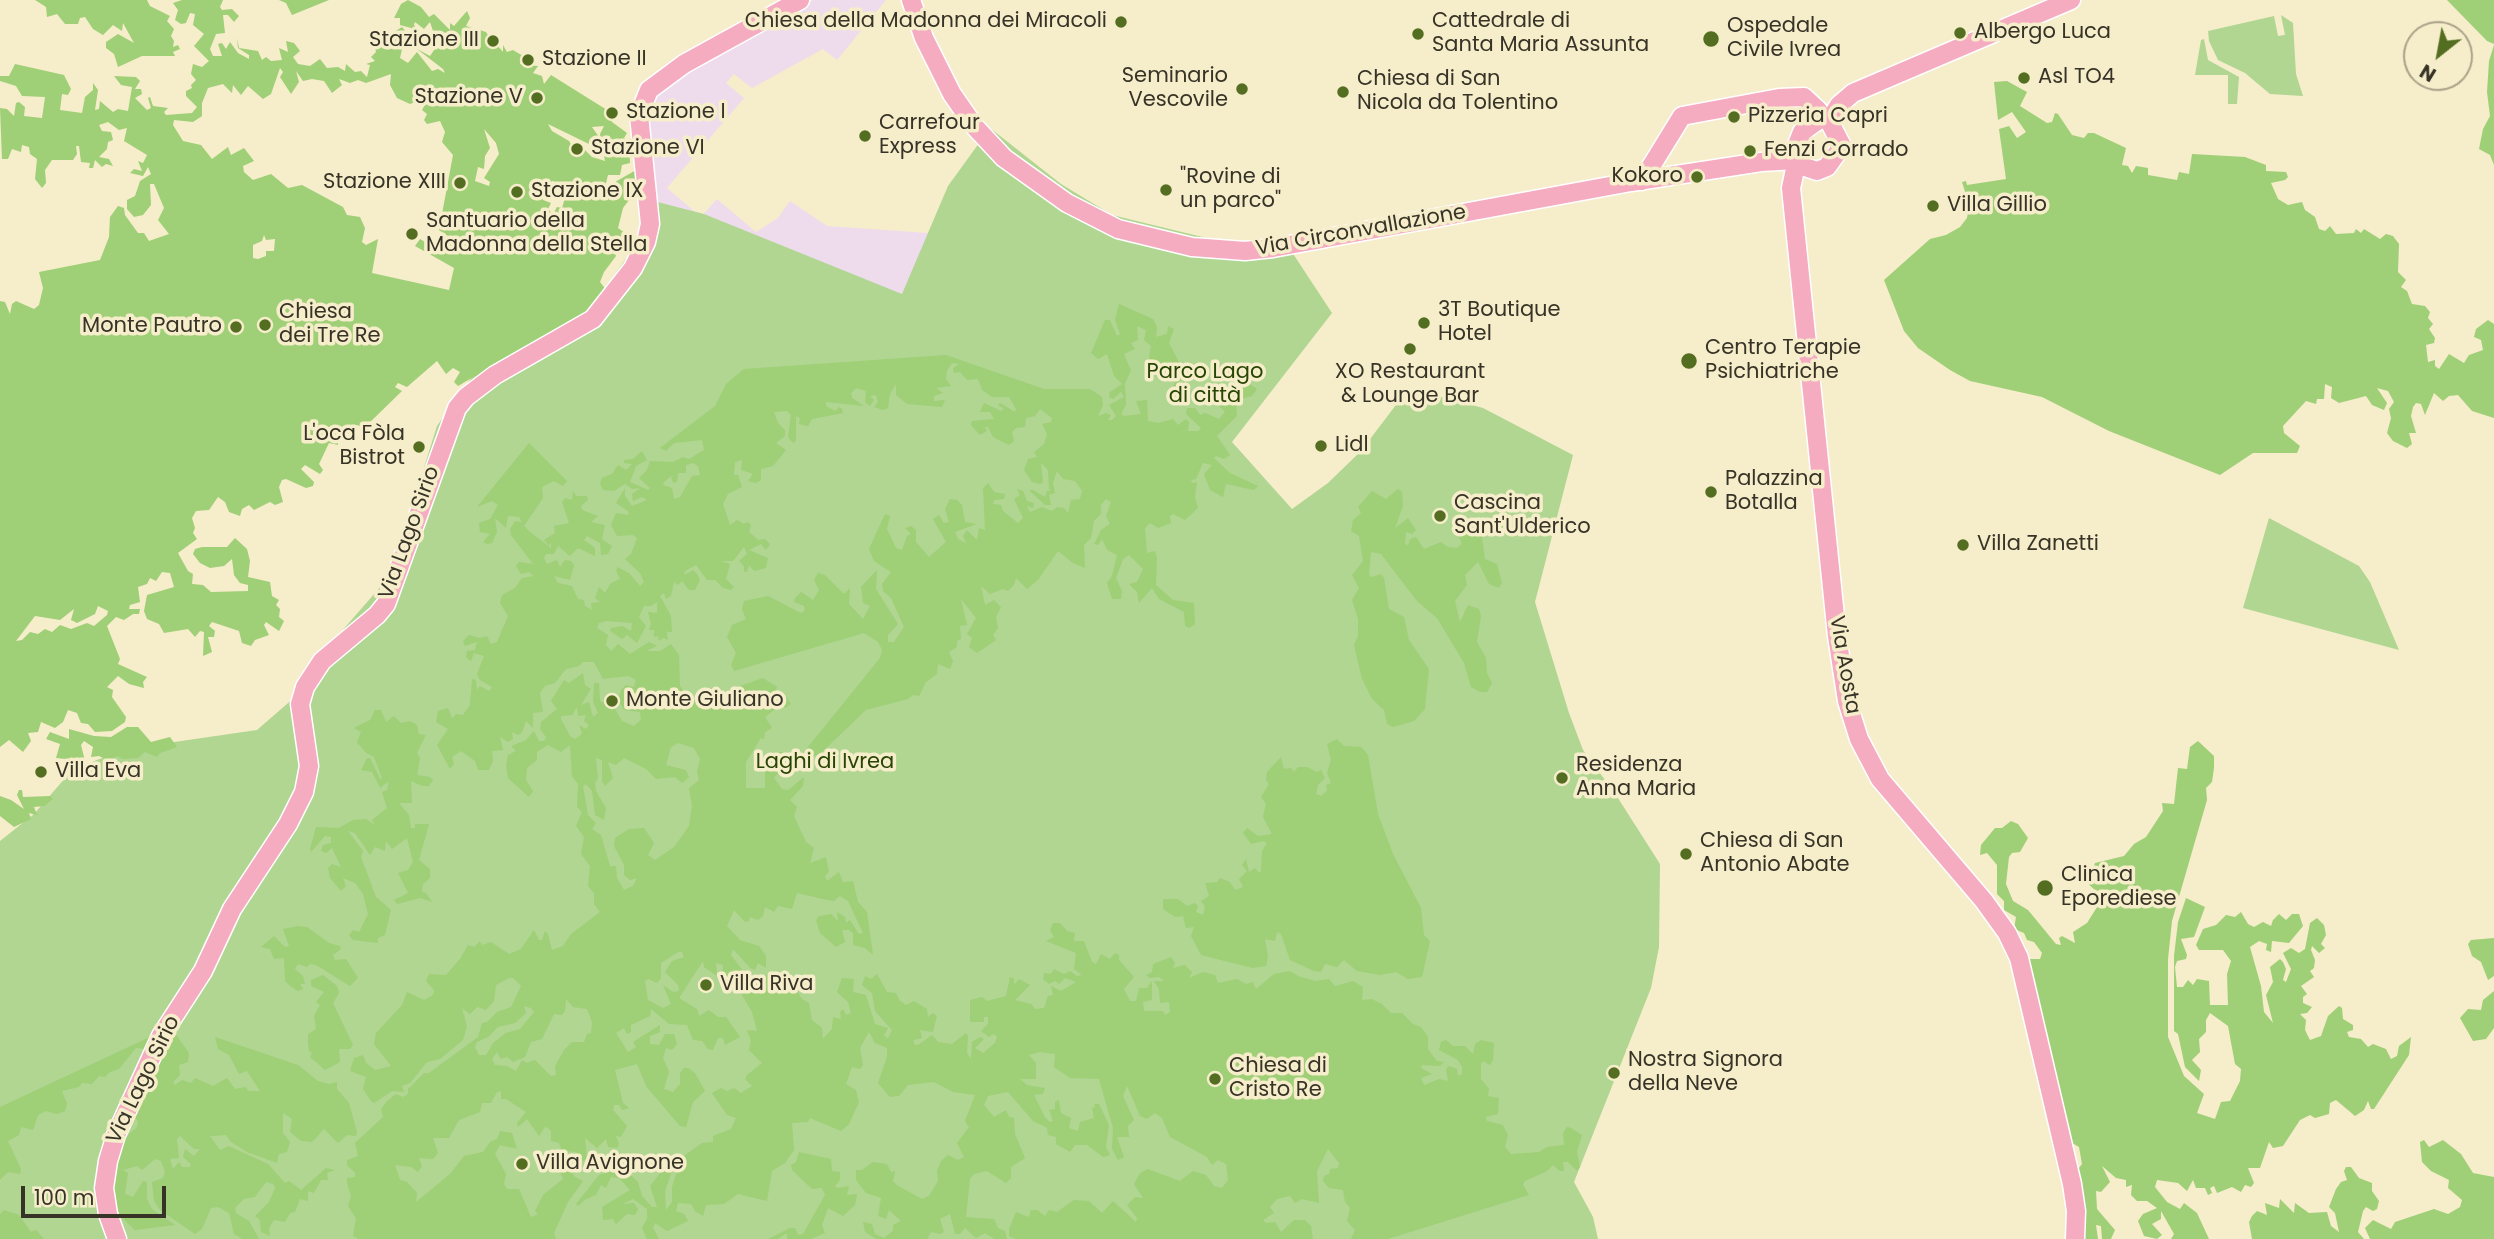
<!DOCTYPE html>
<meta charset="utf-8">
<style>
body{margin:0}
#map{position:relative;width:2494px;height:1239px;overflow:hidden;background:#f6edcb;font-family:Poppins,sans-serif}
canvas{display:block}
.north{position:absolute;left:2403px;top:21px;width:70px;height:70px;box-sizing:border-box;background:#f6edcb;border:2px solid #aaa389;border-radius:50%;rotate:211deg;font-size:19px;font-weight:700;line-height:28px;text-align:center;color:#373326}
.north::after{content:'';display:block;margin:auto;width:24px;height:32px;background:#546e21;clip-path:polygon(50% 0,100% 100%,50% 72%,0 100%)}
.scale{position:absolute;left:21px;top:1186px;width:145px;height:32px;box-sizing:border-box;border:4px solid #373326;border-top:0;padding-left:9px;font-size:21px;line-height:24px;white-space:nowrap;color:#373326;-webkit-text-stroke:5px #f6edcb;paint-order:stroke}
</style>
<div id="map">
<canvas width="2494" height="1239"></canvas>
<div class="north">N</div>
<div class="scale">100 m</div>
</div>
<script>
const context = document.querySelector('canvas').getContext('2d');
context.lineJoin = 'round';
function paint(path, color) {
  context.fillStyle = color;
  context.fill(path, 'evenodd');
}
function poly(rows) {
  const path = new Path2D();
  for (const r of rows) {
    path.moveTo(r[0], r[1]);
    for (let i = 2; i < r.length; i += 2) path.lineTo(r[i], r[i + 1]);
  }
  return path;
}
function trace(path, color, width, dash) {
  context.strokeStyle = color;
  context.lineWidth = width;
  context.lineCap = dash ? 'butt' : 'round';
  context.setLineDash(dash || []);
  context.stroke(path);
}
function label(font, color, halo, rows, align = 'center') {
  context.font = font + ' Poppins,sans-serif';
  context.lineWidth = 7;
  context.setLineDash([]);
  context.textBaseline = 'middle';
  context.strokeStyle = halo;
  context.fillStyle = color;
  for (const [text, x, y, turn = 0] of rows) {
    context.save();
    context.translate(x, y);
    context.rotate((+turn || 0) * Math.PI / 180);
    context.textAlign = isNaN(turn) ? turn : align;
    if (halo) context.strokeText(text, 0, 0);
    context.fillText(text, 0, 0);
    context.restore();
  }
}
paint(poly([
 [813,0,886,0,837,60,823,49,752,88,734,74,726,83,744,98,667,188,701,217,717,199,756,232,778,218,790,201,827,226,942,234,1110,283,587,331,639,270,646,128,651,99,673,76]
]), '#eedced');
paint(poly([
 [1538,13,1536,22,1470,28,1476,20],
 [2281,15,2293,23,2296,74,2303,96,2270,94,2245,73,2218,60,2209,41,2208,31,2274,16,2278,36,2285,35],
 [2204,39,2208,60,2239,77,2237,104,2228,104,2228,75,2195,75,2201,40],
 [990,128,1061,184,1112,215,1227,243,1284,240,1332,313,1232,442,1292,509,1328,483,1361,451,1402,397,1443,397,1483,408,1573,455,1535,602,1569,713,1583,750,1616,795,1660,864,1659,947,1651,988,1574,1182,1593,1217,1598,1239,0,1239,0,841,34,814,73,769,126,749,257,730,295,697,341,632,382,585,403,534,437,426,474,374,568,318,605,288,640,239,642,198,704,214,902,294,948,186],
 [2269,518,2359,566,2370,582,2399,650,2243,608]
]), '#b0d692');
paint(poly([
 [35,0,147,0,150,6,170,16,167,21,174,29,171,36,174,41,173,47,178,45,180,49,173,52,175,56,142,56,118,67,114,54,106,48,106,42,118,34,134,43,123,23,122,31,113,25,103,35,93,29,85,17,80,18,78,24,65,24,57,14,47,17,46,7],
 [182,0,223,0,220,7,222,10,232,9,239,16,234,22,228,15,223,15,225,33,216,34,210,49,213,56,222,56,218,44,222,43,226,49,230,42,238,53,249,59,249,55,238,48,237,38,239,48,258,51,262,60,266,57,271,61,282,60,279,48,288,52,286,41,294,43,300,51,293,57,298,64,310,66,320,59,327,68,338,67,345,71,346,64,355,72,361,71,367,77,370,65,366,64,375,61,371,57,376,52,372,36,377,32,384,37,388,35,389,42,394,32,402,27,414,41,408,49,407,42,398,37,402,49,400,58,408,63,417,52,432,71,438,69,445,73,443,69,417,49,430,56,439,43,444,50,448,37,440,38,438,34,435,37,430,22,424,29,415,22,414,25,421,33,417,37,411,28,400,25,400,18,394,18,401,4,408,0,421,7,429,17,434,14,450,30,450,23,454,26,467,11,470,18,466,26,486,32,495,47,497,45,503,52,503,45,507,52,513,50,523,56,520,64,538,66,533,73,542,76,544,84,551,75,607,110,612,122,627,133,624,138,629,142,630,163,622,165,620,175,608,175,605,187,614,197,615,182,638,169,640,195,632,196,623,208,618,228,625,233,625,250,615,253,616,256,604,272,600,282,607,291,599,307,482,376,475,376,458,386,454,382,460,372,453,368,446,374,437,361,407,387,398,383,395,387,402,391,364,428,357,425,356,434,338,434,338,445,329,443,319,464,323,470,320,474,305,465,301,469,314,482,313,486,306,488,286,479,282,480,279,487,283,502,275,505,270,502,254,510,249,505,242,509,240,516,229,512,225,502,218,497,209,510,196,511,192,518,195,528,193,533,197,539,178,553,188,571,193,574,192,584,203,585,211,592,248,591,248,585,240,583,234,575,232,559,224,566,210,568,200,563,193,554,195,549,202,547,227,547,235,538,247,549,250,561,248,577,270,582,272,596,279,600,276,605,280,609,279,617,284,621,279,631,266,622,264,625,269,635,255,640,251,646,242,643,239,631,212,622,209,626,215,631,214,637,208,637,212,652,203,656,204,632,200,631,195,637,188,629,164,633,159,624,147,619,144,611,147,595,174,587,170,573,162,572,156,581,150,578,147,584,138,587,140,602,130,605,129,609,140,609,139,614,133,614,124,620,116,617,107,626,120,659,118,664,147,677,143,682,144,688,129,684,118,676,107,687,113,690,112,697,126,717,125,722,112,731,95,732,88,724,81,723,77,713,68,710,63,722,55,728,41,722,38,732,28,733,31,741,23,752,9,740,0,747,0,301,5,302,10,314,12,304,16,301,34,309,39,305,43,288,39,272,100,260,109,237,110,217,118,206,124,208,125,215,138,233,144,233,149,241,169,234,158,220,164,208,154,184,150,184,151,205,143,215,134,217,127,209,127,200,135,196,140,181,151,174,148,167,143,176,130,173,134,169,142,171,138,161,143,163,147,155,124,141,127,128,119,130,108,122,99,125,102,131,111,132,113,140,108,142,107,149,99,157,109,159,113,166,106,164,102,167,95,160,93,168,89,168,90,163,81,162,79,146,76,146,77,154,73,160,52,160,45,170,46,183,42,188,35,179,37,159,30,154,29,147,22,145,21,152,12,149,8,159,2,159,0,108,7,109,14,116,16,103,19,102,25,107,24,116,42,118,45,97,22,96,16,86,0,81,0,76,9,76,15,64,64,75,71,89,68,95,62,94,60,110,82,113,85,97,93,90,93,83,98,90,95,110,99,109,100,101,113,112,118,109,128,111,132,87,121,85,114,76,136,77,140,81,135,89,141,89,142,94,135,98,147,110,151,108,148,98,150,97,153,106,168,108,164,112,166,115,192,113,197,107,186,96,186,91,192,88,191,85,196,80,191,74,193,64,202,67,209,61,194,46,204,34,193,25,195,14,190,13,186,23,181,24,175,20,178,10,173,3],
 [280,68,283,72,280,77,291,94,299,82,296,71,303,81,312,79,324,81,332,93,342,85,339,79,350,83,358,80,366,83,391,74,390,85,397,98,410,104,422,99,426,103,422,110,427,114,424,120,427,124,440,121,445,132,442,142,453,155,439,230,448,236,439,250,420,239,415,246,454,268,449,290,372,273,378,239,366,245,362,242,365,228,360,217,347,215,343,207,302,185,288,188,271,174,253,180,244,172,243,166,254,161,244,148,231,155,228,147,212,159,201,145,183,141,173,125,174,120,193,122,202,116,202,103,208,88,223,84,232,93,233,85,241,95,248,86,263,99,271,94],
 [548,124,593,146,599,137,592,127,604,126,600,134,605,161,592,157,583,148,576,152,569,141,552,131],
 [484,129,496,143,499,154,484,178,490,182,489,186,475,181,478,167,484,169,485,156,490,148],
 [552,181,556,182,565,198,562,208,557,207,553,214,548,209,551,203,543,200,538,188,550,186],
 [264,235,266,240,275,239,274,251,266,251,266,256,258,259,253,258,253,245,262,241],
 [98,606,108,611,107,615,94,626,87,623,71,629,60,625,52,632,45,629,38,634,30,632,22,640,16,641,35,616,60,620,74,609,71,620,77,623,95,614],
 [279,0,329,0,292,15,286,3],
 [2447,0,2494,0,2494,44,2487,41],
 [2494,45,2494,165,2490,155,2479,149,2483,129,2490,116,2487,92,2489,61],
 [2007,81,2027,92,2020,106,2047,123,2052,122,2055,113,2058,114,2072,135,2084,138,2088,133,2094,133,2126,148,2122,165,2128,166,2132,173,2136,166,2148,168,2148,175,2177,180,2179,172,2189,174,2192,154,2245,157,2266,165,2266,171,2286,172,2288,177,2285,180,2271,183,2278,199,2288,205,2302,202,2305,210,2315,217,2319,229,2325,231,2330,226,2336,234,2354,233,2356,229,2361,233,2364,229,2380,239,2386,234,2393,236,2399,244,2398,272,2406,280,2401,287,2407,291,2412,304,2425,306,2430,312,2428,318,2433,324,2429,329,2435,338,2434,343,2426,345,2428,362,2435,360,2435,366,2439,369,2449,354,2464,363,2469,355,2483,350,2481,340,2474,337,2476,329,2488,320,2494,324,2494,418,2472,411,2458,395,2449,396,2443,401,2434,393,2425,415,2421,404,2416,403,2413,407,2411,416,2416,433,2409,433,2412,444,2407,448,2393,441,2387,433,2391,418,2389,409,2394,402,2388,391,2377,388,2387,403,2384,410,2372,405,2366,396,2339,403,2331,398,2332,387,2325,384,2324,399,2317,399,2316,404,2306,401,2283,426,2284,433,2300,446,2297,453,2253,453,2220,475,2109,431,2042,397,1970,381,1950,370,1918,348,1904,331,1884,280,1930,239,1946,235,1960,227,1967,218,1969,204,1962,182,1966,181,1967,185,2006,179,1999,129,2009,126,2017,138,2026,132,2012,112,1998,120,1994,82],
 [1119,304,1153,319,1157,327,1156,337,1167,334,1168,326,1174,329,1169,343,1185,374,1179,382,1181,395,1173,387,1177,377,1174,374,1163,373,1157,378,1149,358,1151,346,1144,340,1146,330,1137,326,1138,340,1131,343,1135,349,1124,354,1131,371,1125,383,1126,405,1121,414,1124,416,1141,414,1136,401,1147,400,1148,421,1159,423,1173,419,1178,425,1186,419,1189,422,1188,431,1198,431,1201,428,1186,414,1187,408,1195,408,1200,415,1205,413,1219,419,1225,412,1219,406,1225,406,1232,393,1240,391,1248,383,1257,389,1252,396,1236,400,1237,416,1217,436,1230,455,1224,459,1216,456,1214,458,1230,473,1258,486,1254,490,1226,484,1223,497,1210,490,1204,474,1212,465,1203,463,1196,479,1191,480,1192,483,1197,482,1195,497,1198,508,1185,520,1173,514,1170,516,1171,523,1158,528,1150,523,1145,528,1147,553,1155,551,1157,558,1156,585,1173,600,1194,603,1195,624,1189,628,1185,626,1184,612,1159,599,1152,588,1139,603,1137,592,1129,584,1137,582,1143,569,1129,555,1123,559,1116,578,1122,591,1121,599,1112,599,1107,583,1112,576,1117,555,1107,550,1102,539,1098,545,1094,544,1101,530,1110,524,1106,516,1111,502,1106,499,1101,505,1101,514,1094,521,1091,538,1084,545,1085,568,1073,563,1058,551,1038,580,1027,589,1016,578,1014,585,1008,591,1003,589,990,594,981,586,985,605,994,600,1001,607,996,617,998,628,993,635,996,640,977,653,969,647,972,638,967,634,976,618,961,599,967,625,960,626,961,639,957,641,957,647,949,652,953,661,950,669,938,664,937,674,926,682,919,696,913,695,908,699,866,710,823,751,796,767,795,763,880,658,882,650,878,642,864,633,734,671,731,665,736,653,727,637,732,625,746,619,742,609,744,601,768,596,801,613,805,610,804,606,794,602,795,598,801,592,813,600,819,590,814,580,818,573,825,575,844,594,850,588,849,604,863,619,870,606,863,603,861,587,877,570,876,589,898,624,888,635,888,642,894,642,904,627,891,598,883,591,882,584,891,572,874,561,869,549,885,514,890,516,887,529,896,548,902,550,907,536,911,534,905,528,911,526,916,530,916,542,929,557,946,542,933,519,939,515,944,523,949,522,945,509,950,499,957,500,962,505,965,522,977,524,955,532,958,539,966,543,963,536,967,530,977,540,979,528,985,530,983,488,988,483,994,492,1005,494,1004,499,994,500,993,504,1001,505,1003,511,1018,523,1023,518,1014,499,1020,495,1017,489,1023,491,1027,501,1034,503,1033,508,1027,506,1030,512,1042,507,1052,511,1057,507,1064,508,1068,513,1071,500,1080,499,1082,491,1075,481,1063,479,1057,471,1053,483,1055,493,1049,495,1051,505,1045,505,1031,492,1029,490,1033,490,1045,497,1047,491,1052,490,1049,489,1048,470,1041,463,1043,482,1040,484,1032,482,1024,470,1028,459,1037,457,1034,452,1044,444,1047,434,1042,424,1051,422,1052,418,1040,409,1035,416,1026,418,1025,427,1016,428,1012,432,1014,441,1009,445,993,437,988,427,985,427,987,431,980,435,971,425,972,421,994,419,990,412,980,412,984,403,1001,411,1004,409,998,405,1000,403,1015,412,1016,409,1009,397,992,397,982,390,978,379,967,380,960,372,954,373,953,368,959,364,952,363,947,371,946,379,951,386,936,388,943,393,934,396,934,401,945,400,942,407,907,404,896,395,896,384,890,394,888,408,883,410,874,407,878,402,876,395,870,396,874,400,870,406,865,402,866,391,856,388,851,393,852,398,864,406,826,402,826,406,835,411,839,407,842,409,843,413,812,419,808,426,799,424,800,418,796,416,796,441,793,443,788,437,791,415,787,411,774,412,778,423,785,430,785,436,776,443,786,450,773,466,761,469,761,480,756,483,748,481,753,474,741,470,742,460,735,462,734,475,738,475,742,487,728,494,723,504,730,525,737,520,744,524,747,522,751,525,749,532,758,540,765,539,770,544,766,550,761,544,749,550,768,558,766,568,754,571,749,565,747,572,744,572,744,566,739,561,747,554,744,547,733,561,721,561,730,564,726,579,734,587,731,590,723,588,715,580,707,580,696,565,685,571,684,575,693,570,698,575,700,580,695,590,689,590,682,581,678,585,674,582,671,596,666,599,664,593,660,596,671,616,672,632,667,632,668,640,663,638,659,641,658,636,654,637,654,630,649,630,651,624,648,612,657,613,657,602,651,606,644,606,639,617,646,626,637,643,627,635,622,639,610,631,611,628,622,626,631,631,632,623,606,621,599,623,597,628,608,635,606,645,611,651,618,644,630,654,649,642,657,646,646,651,660,651,671,644,679,655,680,686,691,702,701,695,709,697,763,678,777,687,776,691,779,694,784,694,791,704,785,708,782,704,765,717,772,728,765,732,764,739,761,738,746,762,746,788,765,788,765,771,772,752,783,752,787,757,788,761,774,778,782,789,788,790,804,777,803,786,790,800,797,807,794,816,806,842,814,848,810,863,826,857,829,872,825,876,827,881,839,872,843,882,853,881,858,902,867,912,873,955,865,948,853,945,853,933,849,930,842,930,845,942,836,947,820,933,816,920,819,916,831,914,838,921,837,912,845,917,846,923,850,920,859,934,863,933,848,901,840,896,834,901,827,900,797,893,792,909,778,906,774,912,765,907,763,916,758,920,750,917,749,921,745,922,734,910,727,926,740,940,759,946,766,956,766,968,758,963,755,970,750,968,733,949,731,955,743,971,740,973,733,969,730,978,726,976,722,978,723,965,716,963,717,976,704,967,703,961,679,998,697,1009,699,1016,709,1010,718,1017,726,1017,740,1037,725,1045,723,1038,718,1038,713,1050,708,1049,702,1041,693,1040,687,1025,669,1024,651,1009,650,1016,631,1025,631,1032,627,1034,624,1028,616,1033,628,1052,636,1047,633,1042,660,1025,660,1032,650,1036,650,1044,659,1045,665,1034,674,1034,677,1044,672,1050,666,1048,663,1058,669,1072,664,1089,673,1092,680,1084,680,1073,684,1068,688,1068,695,1073,705,1091,693,1102,686,1127,680,1126,646,1086,637,1064,615,1070,623,1103,629,1108,622,1110,619,1105,614,1105,613,1110,627,1126,621,1137,616,1136,619,1144,617,1148,608,1147,606,1139,597,1148,585,1138,587,1159,583,1161,576,1152,562,1151,559,1143,551,1141,551,1131,548,1128,545,1127,539,1136,527,1119,518,1127,517,1123,526,1112,506,1099,501,1099,501,1091,497,1092,491,1103,482,1103,480,1112,459,1120,449,1138,433,1138,438,1153,433,1159,419,1158,422,1166,418,1172,411,1167,395,1165,400,1180,407,1182,417,1193,416,1202,450,1174,464,1156,483,1152,490,1142,497,1139,500,1131,512,1133,517,1149,500,1145,495,1154,506,1174,504,1184,507,1189,519,1189,531,1217,538,1214,535,1211,543,1195,563,1179,559,1169,561,1159,575,1177,583,1181,568,1202,554,1233,556,1239,359,1239,353,1236,356,1218,348,1206,351,1196,347,1183,347,1178,355,1177,355,1173,347,1165,347,1160,358,1156,355,1143,383,1117,381,1109,387,1101,396,1094,403,1097,408,1094,408,1089,424,1073,429,1073,478,1037,482,1023,487,1022,497,1012,511,1007,521,986,513,978,509,978,496,985,494,1001,486,1010,477,1007,470,1014,462,1008,467,1026,463,1040,440,1059,427,1062,410,1083,402,1086,404,1092,392,1091,374,1103,371,1101,363,1089,366,1077,350,1071,354,1058,363,1055,366,1063,375,1070,391,1066,374,1044,376,1033,402,1005,407,992,424,1000,433,995,434,990,426,981,429,974,446,975,460,959,468,945,474,947,480,941,482,945,491,942,509,954,521,949,534,930,539,940,542,940,545,931,548,934,552,950,563,946,571,934,600,912,594,904,594,893,588,886,590,866,581,854,584,837,576,826,582,812,577,807,578,784,572,776,570,745,561,752,548,745,537,752,537,760,527,768,526,780,533,791,529,797,508,778,506,765,508,755,516,751,511,746,526,740,534,731,539,741,544,741,546,737,540,729,541,722,557,709,551,701,564,680,569,683,583,673,585,685,591,689,581,705,589,702,593,717,598,713,593,702,594,683,599,683,600,701,615,709,622,721,634,726,641,720,640,712,624,710,618,700,621,690,626,685,634,687,636,680,629,676,603,679,594,662,583,662,579,666,566,669,555,683,545,686,540,693,543,712,533,713,533,728,526,721,522,732,518,735,512,732,513,739,508,742,500,737,503,750,492,751,493,761,489,770,478,770,475,761,461,751,452,757,454,764,450,769,437,745,448,729,436,722,438,711,448,708,452,718,456,714,463,715,470,705,472,679,476,680,477,690,480,686,489,691,492,687,480,680,477,674,484,656,474,653,471,661,466,657,467,651,475,650,477,642,465,646,463,641,469,635,480,638,487,636,491,644,497,642,508,616,500,603,502,595,515,588,522,578,534,576,529,572,521,574,516,566,519,562,533,564,511,535,510,529,515,521,522,522,519,517,508,516,506,528,495,518,497,532,492,543,487,544,483,542,490,534,480,532,479,523,490,519,498,505,492,501,477,507,529,443,567,481,563,486,554,481,542,487,543,498,524,526,530,532,551,548,551,542,549,546,544,540,555,533,554,526,569,523,562,502,565,498,572,500,573,491,576,496,587,496,588,500,581,506,582,510,598,516,591,522,605,525,602,539,612,546,608,554,601,555,600,543,587,536,584,540,595,548,595,556,578,548,570,556,558,546,554,554,546,554,544,558,547,564,557,560,560,567,565,560,571,561,574,565,570,580,554,576,558,583,572,586,578,599,584,600,585,606,592,610,591,603,600,602,595,598,599,587,605,593,611,583,620,579,616,570,618,567,630,574,640,586,644,582,640,573,625,559,631,554,637,538,633,535,617,536,611,525,616,513,628,515,629,512,616,503,625,488,625,496,632,506,647,500,642,497,633,501,632,494,640,488,632,489,625,484,614,491,603,490,600,484,602,478,612,474,618,465,626,470,632,464,624,463,624,460,633,459,642,451,647,460,636,466,630,482,648,490,650,488,639,478,647,470,650,461,673,462,683,457,689,459,704,450,702,440,674,443,666,451,660,448,715,406,726,384,744,369,946,355,1044,389,1090,389,1102,397,1103,405,1098,416,1106,413,1111,415,1108,420,1112,420,1116,416,1109,405,1124,397,1121,392,1113,399,1109,397,1110,392,1122,384,1114,376,1107,354,1098,359,1091,353,1105,320,1110,320,1117,336,1120,334,1115,320],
 [693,463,698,466,700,475,692,476,680,497,674,499,672,488,663,485,665,481,671,476,673,483,677,482,678,473,686,473,686,465],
 [577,707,578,716,586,715,584,721,589,725,586,729,579,725,582,734,575,739,570,736,561,719,561,716,572,715],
 [678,743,694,748,700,759,697,771,699,780,689,788,692,806,689,826,674,847,655,860,648,855,654,843,644,828,629,829,615,838,614,846,624,865,624,875,630,880,637,878,633,886,624,890,617,878,616,866,610,866,601,835,592,829,596,823,588,815,583,786,586,784,592,791,595,815,604,820,606,808,596,791,595,783,598,778,596,758,602,760,602,781,605,786,613,778,608,762,616,765,624,758,646,769,656,779,675,777,682,783,689,777,686,770,666,765,671,747],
 [678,952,682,952,684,957,672,961,665,972,678,985,679,991,673,992,663,985,671,1004,663,1008,648,1000,645,981,648,979,657,983,661,978,661,963],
 [566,999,573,1007,587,1009,592,1022,591,1033,587,1034,584,1042,572,1042,564,1050,555,1066,556,1075,551,1076,535,1060,527,1063,522,1060,516,1071,507,1066,495,1065,492,1059,497,1052,501,1059,507,1057,513,1062,525,1057,531,1042,542,1039,554,1014,562,1015,565,1011],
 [524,1006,531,1008,534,1012,520,1029,506,1033,493,1043,486,1055,479,1055,475,1047,477,1042,488,1037,498,1027,515,1023,526,1013],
 [1398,489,1402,492,1403,506,1395,528,1408,518,1416,530,1412,534,1406,532,1405,544,1408,545,1410,539,1416,537,1424,549,1441,542,1448,547,1457,548,1462,544,1457,533,1460,528,1470,525,1482,537,1485,559,1497,564,1502,583,1499,588,1489,584,1478,562,1465,575,1467,585,1455,601,1460,622,1468,605,1479,609,1481,616,1477,642,1486,658,1487,673,1492,683,1487,692,1480,692,1471,687,1464,663,1437,618,1417,601,1381,554,1371,552,1369,575,1372,577,1381,574,1384,578,1389,609,1404,617,1409,640,1429,669,1425,709,1414,721,1393,727,1387,724,1384,710,1372,699,1362,679,1354,645,1358,636,1358,619,1352,600,1359,588,1352,575,1363,561,1359,536,1351,531,1353,520,1361,513,1358,507,1372,491,1386,499],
 [375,710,381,710,386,722,394,716,401,723,410,721,417,725,419,734,426,735,417,753,420,758,417,775,430,777,433,780,429,786,422,786,411,781,412,803,399,803,409,815,411,828,415,828,415,824,429,824,419,860,430,869,430,878,423,884,422,892,426,893,432,902,420,898,397,904,394,900,408,893,398,873,408,870,413,862,407,838,392,849,386,841,385,851,375,847,370,855,355,833,348,831,363,851,361,857,376,897,391,910,385,935,378,938,378,943,353,940,349,935,353,930,359,932,368,914,363,894,355,883,343,878,346,886,341,891,330,878,328,868,332,864,341,867,332,848,326,853,321,851,323,845,331,843,331,837,325,836,311,852,310,849,316,827,339,828,353,820,366,819,375,825,372,820,387,808,382,792,387,790,389,781,380,788,372,772,361,770,367,758,370,758,380,779,382,778,374,757,365,752,357,742,361,732,354,728,370,720],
 [127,727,138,727,151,742,170,737,177,747,160,753,157,757,145,752,138,758,123,759,117,756,109,761,99,756,91,757,93,747,84,741,81,745,85,761,56,758,60,744,46,739,50,732,69,739,69,729,94,736,111,737],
 [1337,739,1344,746,1361,747,1368,755,1378,814,1393,854,1421,908,1424,935,1430,941,1422,977,1408,979,1396,972,1380,975,1357,971,1344,960,1337,967,1325,964,1321,972,1314,971,1290,960,1281,934,1277,932,1275,941,1265,939,1268,957,1266,966,1253,968,1201,955,1191,936,1194,927,1186,928,1183,916,1175,917,1163,909,1163,899,1178,899,1187,906,1195,903,1198,906,1196,912,1203,915,1205,907,1201,901,1209,896,1205,883,1217,882,1220,878,1230,882,1235,890,1243,887,1239,879,1247,871,1242,865,1246,859,1249,872,1255,868,1259,873,1261,871,1262,851,1267,843,1263,841,1251,844,1243,833,1247,828,1258,836,1272,834,1263,817,1266,804,1261,797,1269,784,1266,780,1267,772,1281,757,1284,769,1291,768,1294,772,1298,767,1307,767,1317,772,1321,770,1325,778,1318,785,1316,794,1321,796,1327,791,1326,785,1331,783,1327,773,1331,760,1327,744],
 [2198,741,2214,756,2214,768,2212,782,2206,788,2207,800,2172,921,2168,959,2168,1037,2184,1076,2204,1094,2197,1113,2215,1119,2221,1102,2230,1101,2240,1081,2241,1069,2235,1064,2228,1026,2210,1013,2206,1020,2206,1032,2199,1039,2200,1052,2192,1060,2201,1070,2199,1081,2185,1067,2178,1034,2174,1031,2174,956,2178,922,2186,898,2205,907,2194,937,2181,939,2187,955,2186,959,2177,961,2175,967,2177,987,2183,987,2188,980,2193,985,2197,979,2209,981,2210,1005,2228,1005,2227,974,2231,961,2223,950,2199,950,2196,945,2203,929,2216,925,2226,915,2235,917,2241,912,2248,924,2254,927,2263,922,2271,926,2273,920,2279,914,2286,920,2292,914,2299,914,2303,926,2289,943,2272,941,2271,952,2266,950,2267,944,2259,941,2250,947,2261,986,2264,1012,2273,1023,2266,995,2273,982,2270,967,2280,959,2283,962,2286,969,2283,980,2286,982,2291,969,2283,953,2291,948,2299,953,2305,949,2310,923,2317,918,2324,925,2326,935,2321,944,2325,948,2319,953,2312,946,2311,950,2315,960,2314,968,2310,971,2314,977,2301,986,2307,994,2303,997,2303,1003,2312,1007,2307,1013,2300,1014,2306,1020,2305,1030,2310,1040,2321,1036,2328,1016,2339,1006,2342,1008,2343,1019,2353,1025,2353,1030,2347,1032,2349,1037,2361,1039,2368,1047,2373,1044,2386,1049,2391,1059,2397,1056,2399,1046,2411,1037,2409,1055,2374,1109,2371,1109,2368,1101,2364,1110,2355,1116,2336,1100,2330,1103,2329,1114,2315,1118,2310,1115,2300,1120,2283,1146,2273,1148,2269,1142,2260,1168,2248,1168,2254,1183,2251,1187,2245,1185,2241,1192,2232,1187,2217,1193,2214,1186,2210,1188,2212,1193,2208,1195,2205,1188,2196,1188,2193,1180,2187,1191,2178,1183,2157,1180,2155,1187,2167,1202,2180,1209,2184,1203,2197,1213,2209,1239,2171,1239,2174,1234,2161,1211,2161,1219,2152,1224,2162,1235,2157,1239,2144,1236,2138,1221,2143,1214,2157,1208,2147,1201,2137,1201,2131,1195,2132,1185,2126,1187,2126,1180,2116,1178,2102,1166,2110,1182,2101,1192,2096,1191,2097,1209,2115,1230,2111,1239,2102,1239,2101,1226,2096,1225,2098,1239,2079,1239,2076,1172,2082,1164,2079,1147,2067,1140,2026,959,2040,959,2042,953,2034,942,2027,940,2024,933,2014,929,2016,917,2004,910,2004,901,1997,894,1997,865,1987,853,1980,855,1981,845,1995,828,2002,828,2011,821,2018,824,2028,838,2020,852,2012,853,2009,857,2006,884,2013,901,2028,910,2056,944,2061,945,2059,938,2062,936,2075,943,2073,932,2087,923,2099,904,2095,890,2087,883,2095,863,2124,856,2134,844,2146,837,2163,811,2162,803,2174,804,2178,768,2187,769,2190,747],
 [19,790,22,790,23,797,50,796,53,799,44,806,34,807,37,815,29,813,31,819,14,827,0,816,0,796,11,800,24,809,17,795],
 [1053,923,1060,923,1067,931,1075,933,1074,941,1084,941,1092,962,1096,964,1101,954,1110,959,1115,953,1119,955,1119,960,1134,977,1124,989,1130,1001,1136,1001,1139,988,1147,988,1152,981,1152,1000,1143,1002,1144,1011,1163,1011,1165,1015,1170,1012,1169,1002,1160,1003,1159,989,1154,981,1164,981,1159,977,1150,978,1146,975,1152,972,1153,964,1171,957,1175,963,1173,968,1185,965,1192,972,1189,978,1203,972,1215,975,1218,983,1237,979,1246,984,1253,982,1256,989,1274,974,1290,971,1298,976,1315,981,1329,979,1335,986,1353,981,1363,987,1362,1000,1372,999,1382,1004,1391,1013,1402,1013,1413,1024,1421,1027,1428,1037,1428,1049,1437,1061,1444,1062,1440,1066,1422,1065,1421,1068,1432,1074,1421,1078,1424,1085,1439,1079,1448,1081,1446,1069,1449,1066,1457,1069,1458,1076,1462,1074,1462,1067,1458,1060,1439,1050,1441,1042,1446,1040,1453,1046,1465,1046,1473,1054,1475,1044,1481,1040,1494,1043,1493,1060,1490,1065,1483,1061,1481,1064,1481,1079,1489,1089,1488,1096,1499,1098,1498,1114,1486,1117,1487,1121,1503,1125,1508,1135,1505,1147,1511,1154,1539,1152,1547,1147,1564,1145,1563,1133,1567,1127,1571,1128,1582,1135,1577,1152,1580,1167,1577,1171,1568,1162,1563,1162,1564,1171,1560,1171,1553,1165,1547,1171,1525,1181,1523,1185,1529,1195,1388,1239,1351,1239,1355,1230,1347,1221,1350,1208,1345,1202,1343,1190,1329,1188,1323,1181,1324,1176,1329,1174,1330,1169,1338,1168,1339,1163,1328,1149,1317,1171,1319,1203,1302,1199,1295,1203,1290,1196,1277,1199,1270,1207,1274,1213,1263,1220,1266,1223,1275,1222,1281,1232,1294,1220,1305,1220,1311,1226,1313,1239,1015,1239,1009,1236,1009,1229,1016,1212,1029,1217,1031,1210,1037,1210,1045,1216,1049,1210,1057,1212,1074,1200,1089,1201,1102,1213,1113,1201,1136,1222,1137,1218,1127,1205,1135,1197,1143,1198,1134,1184,1140,1173,1148,1169,1180,1181,1193,1171,1206,1175,1214,1186,1222,1188,1228,1180,1226,1164,1218,1160,1212,1165,1207,1157,1170,1137,1162,1118,1155,1113,1147,1119,1140,1116,1127,1086,1123,1096,1134,1120,1128,1126,1129,1137,1117,1137,1124,1157,1118,1160,1112,1149,1113,1128,1099,1079,1070,1078,1054,1067,1055,1054,1040,1052,1029,1055,1036,1063,1036,1079,1020,1079,1027,1085,1045,1088,1043,1094,1034,1095,1045,1117,1050,1122,1053,1121,1049,1110,1055,1109,1055,1102,1059,1100,1061,1113,1071,1118,1069,1128,1078,1131,1080,1122,1094,1118,1092,1108,1095,1107,1094,1104,1099,1104,1109,1125,1106,1147,1110,1155,1103,1157,1087,1145,1075,1145,1070,1152,1056,1144,1056,1137,1048,1135,1047,1128,1033,1121,1008,1092,988,1096,984,1105,994,1117,1006,1110,1009,1117,1014,1118,1015,1134,1025,1158,1011,1167,1011,1178,1006,1183,987,1171,974,1174,970,1179,966,1217,994,1219,998,1228,1005,1231,1007,1239,994,1239,985,1233,976,1238,965,1228,960,1234,955,1234,950,1214,940,1219,944,1232,940,1234,931,1232,927,1239,876,1239,865,1232,863,1222,872,1224,875,1234,884,1238,893,1231,893,1225,901,1221,889,1210,886,1219,878,1216,881,1198,866,1193,856,1180,856,1170,862,1170,873,1162,887,1164,891,1172,895,1171,893,1181,898,1186,922,1199,929,1196,938,1181,937,1171,941,1161,948,1155,958,1160,964,1157,957,1143,969,1127,965,1121,975,1095,953,1092,934,1082,908,1085,899,1096,890,1097,878,1083,887,1057,887,1048,875,1043,869,1032,860,1048,863,1065,860,1069,852,1067,846,1084,856,1090,859,1102,849,1124,841,1131,810,1118,808,1122,792,1123,794,1150,785,1163,772,1171,767,1201,738,1194,724,1204,706,1205,703,1216,695,1211,691,1204,678,1203,676,1211,684,1214,688,1221,667,1231,655,1223,653,1228,659,1239,647,1239,642,1228,647,1219,647,1209,633,1199,622,1204,634,1203,638,1209,635,1215,627,1214,616,1224,613,1219,603,1220,602,1207,630,1190,619,1178,611,1177,606,1188,601,1185,596,1195,586,1199,578,1206,576,1204,599,1175,622,1167,638,1182,642,1196,652,1207,657,1207,650,1186,660,1173,663,1162,673,1158,676,1160,665,1191,666,1210,672,1202,672,1187,681,1158,702,1143,713,1142,713,1136,731,1129,736,1118,727,1115,712,1093,721,1088,727,1091,734,1088,741,1093,752,1086,745,1079,747,1075,762,1063,749,1050,751,1041,747,1030,757,1031,752,1012,739,990,739,985,744,980,752,982,768,974,785,989,797,991,802,999,809,1003,812,1020,822,1028,823,1039,832,1029,833,1017,841,1019,840,1012,843,1009,846,1015,851,1013,848,1002,837,992,842,978,854,979,853,992,866,995,875,1024,888,1028,884,1036,888,1038,892,1030,875,1011,872,993,862,985,865,976,871,979,877,974,887,992,896,993,900,1001,906,1005,914,1001,927,1009,928,1017,933,1013,937,1016,933,1032,920,1030,922,1038,914,1040,914,1044,918,1045,932,1035,938,1042,952,1044,966,1033,968,1036,967,1053,971,1059,972,1042,980,1037,984,1039,975,1048,983,1053,995,1043,997,1037,994,1034,989,1037,981,1031,988,1024,988,1017,984,1017,984,1022,970,1022,970,1000,982,997,987,1001,1006,996,1010,977,1014,979,1014,985,1019,979,1030,985,1015,1000,1031,1004,1035,1009,1044,1008,1048,996,1053,995,1051,986,1061,991,1076,982,1065,978,1059,984,1055,981,1049,984,1043,979,1044,973,1051,974,1054,969,1064,974,1070,971,1077,976,1082,975,1074,969,1076,953,1046,941,1054,937,1050,930],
 [298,926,307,927,329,943,340,946,341,949,333,955,335,960,346,959,358,978,350,986,316,965,310,964,307,967,298,964,295,969,303,976,305,984,300,984,303,989,298,991,289,985,285,981,284,958,274,959,270,949,261,947,274,936,285,947,289,946,283,929],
 [2494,938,2494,976,2488,980,2481,962,2472,956,2468,944,2471,940],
 [323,975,337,986,339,993,333,1003,353,1045,350,1049,339,1049,340,1062,325,1070,310,1057,312,1053,309,1051,308,1042,308,1034,316,1029,314,1016,320,1005,316,1002,324,992,311,986,311,980],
 [2494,991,2494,1028,2486,1039,2473,1041,2460,1018,2468,1009,2481,1010,2483,1000],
 [172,1029,189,1053,188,1062,179,1065,180,1075,173,1082,175,1085,182,1080,191,1083,195,1078,213,1086,227,1078,235,1089,246,1087,248,1091,260,1091,247,1071,239,1074,229,1055,218,1049,215,1037,298,1065,318,1081,329,1084,337,1082,337,1089,349,1103,357,1132,356,1136,347,1135,338,1143,324,1129,312,1142,301,1141,290,1132,292,1119,283,1113,283,1133,290,1142,287,1152,279,1154,277,1163,247,1152,231,1142,226,1135,210,1136,220,1150,229,1146,268,1164,285,1183,289,1181,301,1190,326,1168,335,1170,327,1173,328,1180,321,1180,314,1193,308,1191,308,1201,300,1199,295,1212,290,1213,285,1222,274,1220,269,1228,270,1236,261,1232,260,1220,255,1216,269,1202,275,1188,273,1184,266,1182,255,1197,244,1199,235,1208,236,1213,249,1221,259,1239,242,1239,234,1234,229,1213,218,1207,211,1208,202,1229,195,1234,160,1210,154,1201,152,1182,163,1178,165,1172,161,1161,155,1159,142,1170,137,1166,123,1170,128,1173,125,1194,133,1197,143,1181,147,1182,147,1199,152,1209,175,1225,135,1230,120,1216,112,1188,117,1151,121,1141,137,1127,138,1122,132,1112],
 [180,1136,194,1149,200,1149,194,1156,185,1149,183,1157,191,1164,190,1167,182,1167,179,1162,173,1169,170,1159,179,1158,177,1139],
 [152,1036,146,1049,136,1048,119,1069,110,1072,105,1077,99,1076,92,1084,82,1083,79,1087,62,1091,67,1104,65,1111,57,1114,46,1111,38,1115,33,1130,21,1127,19,1135,8,1141,21,1169,20,1174,8,1172,0,1180,0,1107],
 [2424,1140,2429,1147,2443,1140,2461,1154,2473,1173,2494,1177,2494,1239,2370,1239,2365,1228,2373,1220,2391,1229,2395,1222,2434,1209,2448,1214,2460,1207,2462,1200,2448,1188,2449,1180,2431,1171,2422,1162,2420,1142],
 [799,1152,831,1159,832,1171,840,1172,840,1180,835,1186,837,1188,849,1186,847,1195,857,1194,855,1205,843,1216,828,1208,822,1225,825,1233,811,1239,787,1239,787,1233,778,1239,768,1239,790,1228,795,1228,798,1235,803,1234,825,1195,822,1188,812,1189,792,1170,791,1165,796,1162],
 [2346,1167,2351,1167,2359,1178,2372,1183,2372,1191,2379,1201,2377,1209,2373,1211,2366,1207,2363,1211,2358,1232,2364,1239,2252,1239,2249,1222,2252,1216,2257,1211,2267,1215,2265,1203,2279,1208,2280,1199,2294,1213,2295,1203,2309,1213,2327,1212,2331,1226,2339,1232,2335,1213,2329,1207,2336,1189,2341,1182,2347,1180,2344,1171],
 [4,1210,19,1215,31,1232,36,1230,44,1239,0,1239,0,1214]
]), '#9fcf76');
const major = poly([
 [911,0,924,38,952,94,975,127,1004,158,1067,203,1118,229,1192,247,1245,251,1273,248,1631,182,1761,162,1797,160],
 [1820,119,1829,121,1842,146,1827,167,1817,171,1802,166,1794,152,1802,132,1820,119],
 [1829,121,1839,105,1853,93,2071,0],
 [1797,160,1791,188,1837,636,1847,701,1859,739,1880,779,1984,901,2007,933,2019,958,2072,1184,2076,1211,2075,1239],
 [1642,181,1682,116,1779,98,1804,97,1818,110,1820,119],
 [117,1239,108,1214,104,1188,108,1161,116,1135,161,1036,203,971,232,909,288,824,304,792,309,766,300,704,305,687,322,661,377,615,386,604,457,408,466,397,495,375,593,319,633,268,646,242,650,224,639,115,649,90,684,64,800,0]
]);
trace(major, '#fff', 21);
trace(major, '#f5acc1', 18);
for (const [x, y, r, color] of [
 [1121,22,7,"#546e21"],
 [1960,33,7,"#546e21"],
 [1418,34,7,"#546e21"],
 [1711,39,9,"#546e21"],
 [493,41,7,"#546e21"],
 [528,60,7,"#546e21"],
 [2024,78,7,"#546e21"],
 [1242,89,7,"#546e21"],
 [1343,92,7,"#546e21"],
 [537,98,7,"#546e21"],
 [612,113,7,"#546e21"],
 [1734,117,7,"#546e21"],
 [865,136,7,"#546e21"],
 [577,149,7,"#546e21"],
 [1750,151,7,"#546e21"],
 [1697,177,7,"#546e21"],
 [460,183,7,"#546e21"],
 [1166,190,7,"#546e21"],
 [517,192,7,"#546e21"],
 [1933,206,7,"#546e21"],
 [412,234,7,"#546e21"],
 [1424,323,7,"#546e21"],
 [265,325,7,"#546e21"],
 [236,327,7,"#546e21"],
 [1410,349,7,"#546e21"],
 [1689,361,9,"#546e21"],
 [1321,446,7,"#546e21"],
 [419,447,7,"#546e21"],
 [1711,492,7,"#546e21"],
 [1440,516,7,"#546e21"],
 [1963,545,7,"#546e21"],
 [612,701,7,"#546e21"],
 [41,772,7,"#546e21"],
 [1562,778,7,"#546e21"],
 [1686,854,7,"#546e21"],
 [2045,888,9,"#546e21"],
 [706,985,7,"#546e21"],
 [1614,1073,7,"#546e21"],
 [1215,1079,7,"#546e21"],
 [522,1164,7,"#546e21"]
]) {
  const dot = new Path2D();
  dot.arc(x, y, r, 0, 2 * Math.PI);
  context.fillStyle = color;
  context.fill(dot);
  trace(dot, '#f6edcb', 2.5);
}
label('21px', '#373326', '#f6edcb', [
 ["Chiesa della Madonna dei Miracoli",1107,22,"right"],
 ["Cattedrale di",1432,22],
 ["Santa Maria Assunta",1432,46],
 ["Ospedale",1727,27],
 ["Civile Ivrea",1727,51],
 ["Albergo Luca",1974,33],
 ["Stazione III",479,41,"right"],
 ["Stazione II",542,60],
 ["Seminario",1228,77,"right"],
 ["Vescovile",1228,101,"right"],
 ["Asl TO4",2038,78],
 ["Chiesa di San",1357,80],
 ["Nicola da Tolentino",1357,104],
 ["Stazione V",523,98,"right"],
 ["Stazione I",626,113],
 ["Pizzeria Capri",1748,117],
 ["Carrefour",879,124],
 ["Express",879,148],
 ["Stazione VI",591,149],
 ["Fenzi Corrado",1764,151],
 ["Kokoro",1683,177,"right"],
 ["\"Rovine di",1180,178],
 ["un parco\"",1180,202],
 ["Stazione XIII",446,183,"right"],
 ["Stazione IX",531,192],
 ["Villa Gillio",1947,206],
 ["Santuario della",426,222],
 ["Madonna della Stella",426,246],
 ["3T Boutique",1438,311],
 ["Hotel",1438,335],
 ["Chiesa",279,313],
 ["dei Tre Re",279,337],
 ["Monte Pautro",222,327,"right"],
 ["Centro Terapie",1705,349],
 ["Psichiatriche",1705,373],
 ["XO Restaurant",1410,373,"center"],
 ["& Lounge Bar",1410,397,"center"],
 ["L'oca Fòla",405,435,"right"],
 ["Bistrot",405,459,"right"],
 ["Lidl",1335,446],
 ["Palazzina",1725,480],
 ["Botalla",1725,504],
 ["Cascina",1454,504],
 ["Sant'Ulderico",1454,528],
 ["Villa Zanetti",1977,545],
 ["Monte Giuliano",626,701],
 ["Residenza",1576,766],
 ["Anna Maria",1576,790],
 ["Villa Eva",55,772],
 ["Chiesa di San",1700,842],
 ["Antonio Abate",1700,866],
 ["Clinica",2061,876],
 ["Eporediese",2061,900],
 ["Villa Riva",720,985],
 ["Nostra Signora",1628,1061],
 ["della Neve",1628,1085],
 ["Chiesa di",1229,1067],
 ["Cristo Re",1229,1091],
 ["Villa Avignone",536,1164]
], 'left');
label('21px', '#373326', '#f6edcb', [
 ["Via Circonvallazione",1361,231,-10],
 ["Via Lago Sirio",410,533,-70],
 ["Via Aosta",1844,665,80],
 ["Via Lago Sirio",144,1080,-64]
]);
label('21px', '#284503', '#f6edcb', [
 ["Parco Lago",1205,373],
 ["di città",1205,397],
 ["Laghi di Ivrea",825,763]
]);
</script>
